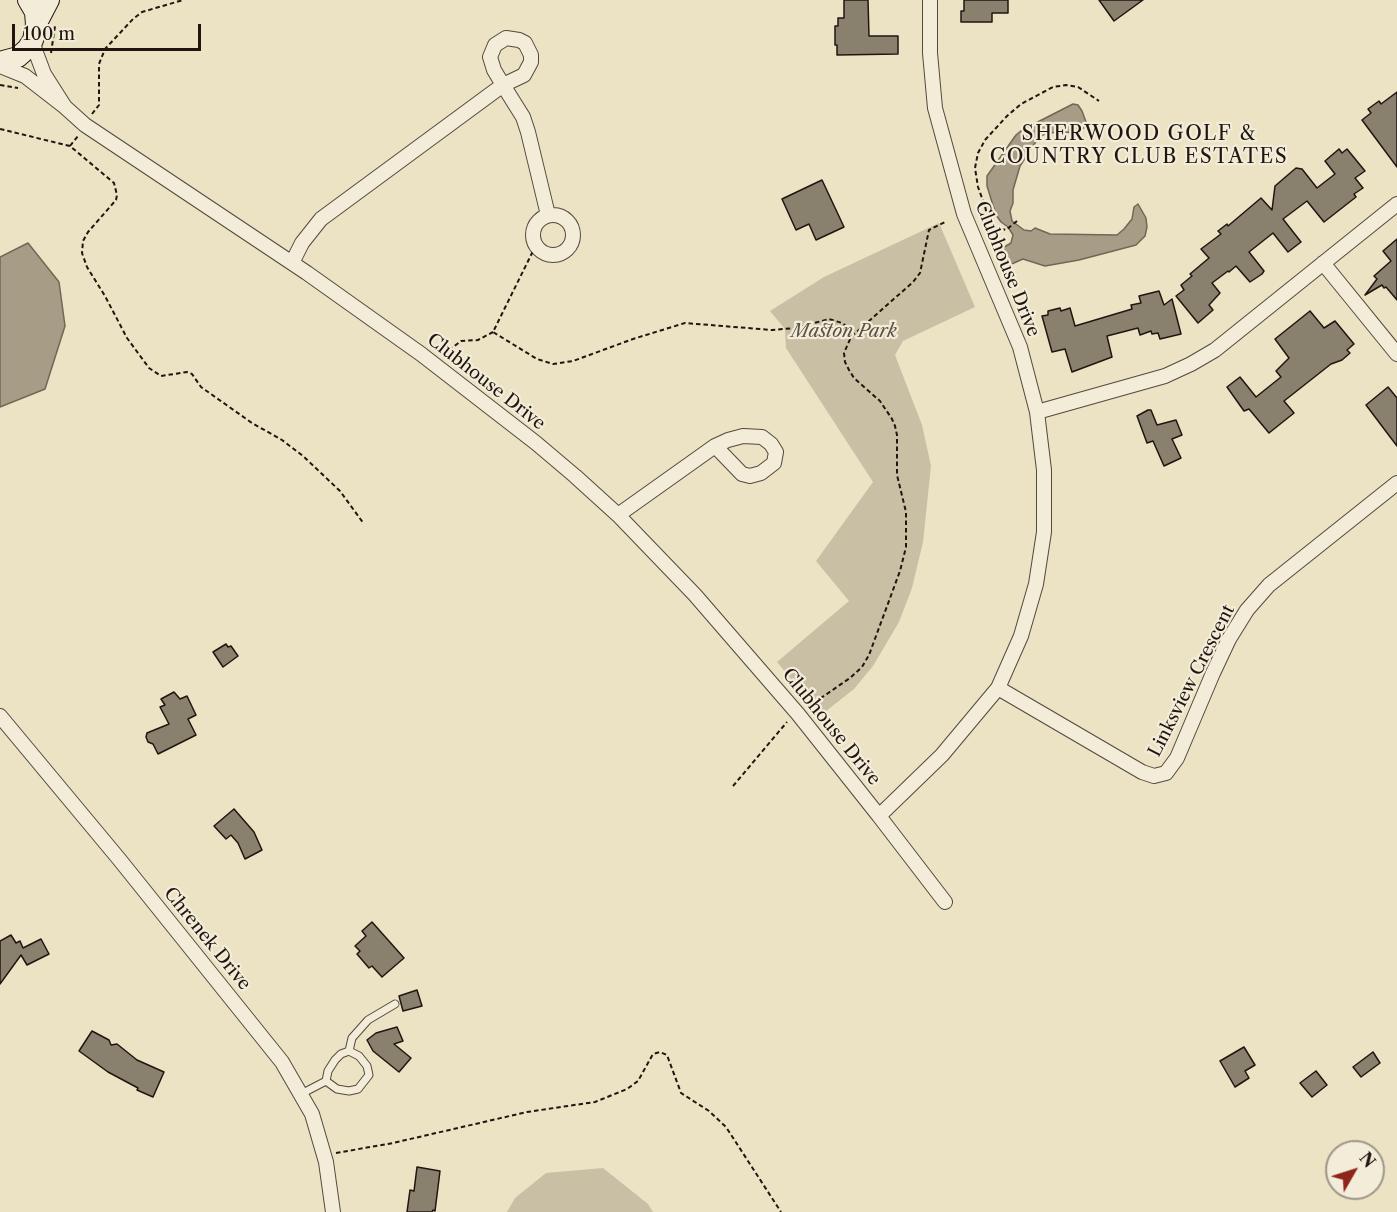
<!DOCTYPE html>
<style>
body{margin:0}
#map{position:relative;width:1397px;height:1212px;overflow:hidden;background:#ece2c4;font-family:"Libre Caslon Text",serif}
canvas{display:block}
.north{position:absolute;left:1325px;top:1140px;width:60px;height:60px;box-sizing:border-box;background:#f3ecd9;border:2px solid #9f9689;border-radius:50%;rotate:51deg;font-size:16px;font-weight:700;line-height:24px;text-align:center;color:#201610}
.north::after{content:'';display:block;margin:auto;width:21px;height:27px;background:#8f2418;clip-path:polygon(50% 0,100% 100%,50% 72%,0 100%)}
.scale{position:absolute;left:12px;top:24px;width:189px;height:27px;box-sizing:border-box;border:3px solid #201610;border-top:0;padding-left:8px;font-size:18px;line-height:21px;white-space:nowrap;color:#201610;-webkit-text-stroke:4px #f3ecd9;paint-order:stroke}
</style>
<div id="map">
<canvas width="1397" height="1212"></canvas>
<div class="north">N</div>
<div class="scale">100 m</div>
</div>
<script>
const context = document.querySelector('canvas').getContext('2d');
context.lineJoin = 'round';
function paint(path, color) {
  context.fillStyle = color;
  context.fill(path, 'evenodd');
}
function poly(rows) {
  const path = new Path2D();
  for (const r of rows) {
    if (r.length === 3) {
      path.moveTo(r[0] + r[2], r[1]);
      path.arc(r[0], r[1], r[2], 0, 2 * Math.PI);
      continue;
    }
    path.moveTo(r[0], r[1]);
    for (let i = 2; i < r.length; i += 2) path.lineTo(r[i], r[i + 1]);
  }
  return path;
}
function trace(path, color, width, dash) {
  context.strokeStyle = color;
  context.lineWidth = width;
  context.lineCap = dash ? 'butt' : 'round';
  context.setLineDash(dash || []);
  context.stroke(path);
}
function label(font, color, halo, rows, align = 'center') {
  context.font = font + ' "Libre Caslon Text",serif';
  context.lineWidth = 4.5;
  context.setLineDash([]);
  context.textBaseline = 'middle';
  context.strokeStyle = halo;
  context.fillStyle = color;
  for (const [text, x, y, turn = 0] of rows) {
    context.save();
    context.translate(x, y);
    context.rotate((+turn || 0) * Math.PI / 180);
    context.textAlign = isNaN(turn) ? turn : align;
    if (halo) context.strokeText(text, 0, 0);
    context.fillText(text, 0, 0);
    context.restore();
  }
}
paint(poly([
 [939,223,975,307,903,341,895,355,922,425,931,466,923,542,912,588,899,622,873,666,854,689,821,715,777,662,849,601,816,561,873,482,786,348,785,329,770,311,824,277],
 [603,1168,648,1204,653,1212,507,1212,515,1198,546,1173]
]), '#c9bfa5');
const water = poly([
 [1073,104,1078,105,1082,111,1086,122,1084,128,1078,133,1057,132,1045,134,1039,137,1020,166,1013,190,1013,203,1010,211,1012,221,1024,230,1031,231,1035,228,1050,234,1117,235,1124,229,1132,219,1134,207,1138,204,1146,218,1147,227,1145,236,1136,245,1079,260,1045,266,1023,259,1007,266,1001,249,1011,243,1013,235,1008,227,1001,222,996,215,987,186,987,176,1016,135,1022,130,1073,104],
 [28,243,59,282,65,326,45,389,0,407,0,257,28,243]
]);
paint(water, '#a79d87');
trace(water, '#716757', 1.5);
const building = poly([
 [844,0,868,0,869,36,898,36,898,54,837,55,837,45,835,45,835,26,838,26,838,18,844,18,844,0],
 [964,0,1008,0,1008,13,992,13,992,22,961,22,961,11,964,11,964,0],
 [1099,0,1143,0,1114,21,1099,0],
 [1397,92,1397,167,1362,120,1371,113,1368,109,1379,101,1381,104,1397,92],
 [1339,149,1342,153,1347,149,1365,171,1355,178,1363,188,1354,194,1356,197,1324,222,1307,201,1283,219,1301,242,1288,252,1273,233,1249,252,1264,271,1262,274,1250,282,1236,266,1229,272,1228,271,1212,283,1220,293,1209,305,1213,310,1198,323,1176,296,1184,290,1181,285,1192,276,1190,274,1209,258,1201,249,1221,234,1218,231,1227,224,1228,226,1261,198,1272,210,1275,186,1296,168,1302,169,1317,188,1335,174,1325,161,1339,149],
 [822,180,844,227,816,240,809,224,796,230,782,199,822,180],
 [1397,239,1397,300,1386,287,1384,288,1382,285,1365,295,1377,279,1374,276,1391,261,1383,251,1397,239],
 [1159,291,1164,305,1172,299,1181,334,1160,339,1158,333,1152,334,1151,331,1140,335,1138,328,1107,336,1112,357,1072,372,1065,349,1052,352,1042,316,1048,315,1048,311,1060,308,1061,311,1070,308,1075,326,1132,309,1131,305,1141,303,1139,296,1159,291],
 [1310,311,1324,328,1335,321,1354,344,1347,350,1350,353,1342,360,1331,364,1284,401,1294,413,1269,433,1249,409,1244,411,1227,387,1240,377,1256,397,1281,377,1276,371,1289,358,1275,339,1310,311],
 [1388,387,1397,398,1397,446,1366,405,1388,387],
 [1148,410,1151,410,1157,425,1176,420,1182,435,1172,439,1181,458,1164,466,1153,441,1147,443,1137,416,1148,410],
 [226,644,228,647,231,646,238,656,223,667,213,652,226,644],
 [174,692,180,699,187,696,196,715,188,719,196,735,158,754,153,744,148,742,146,737,147,733,169,724,160,707,165,705,161,699,174,692],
 [234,809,254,832,262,850,245,859,238,843,231,835,226,839,214,826,234,809],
 [372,922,404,958,382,977,372,966,369,968,357,954,360,951,355,946,366,936,362,931,372,922],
 [11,935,16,943,20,941,23,948,41,939,49,954,27,965,21,955,0,984,0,941,11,935],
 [417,990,422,1006,403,1011,399,996,417,990],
 [397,1027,403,1041,394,1044,411,1058,399,1072,373,1051,367,1040,376,1033,397,1027],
 [92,1031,109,1040,111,1045,117,1044,137,1060,164,1072,153,1097,137,1090,138,1088,108,1072,79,1051,92,1031],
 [1244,1047,1255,1065,1245,1071,1249,1078,1235,1087,1220,1061,1244,1047],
 [1373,1052,1380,1063,1361,1077,1353,1067,1373,1052],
 [1316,1071,1327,1085,1312,1097,1300,1083,1316,1071],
 [417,1167,440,1171,435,1211,433,1210,432,1212,407,1212,410,1190,414,1191,417,1167]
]);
paint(building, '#8a806e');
trace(building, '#201610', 1.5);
const lane = poly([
 [349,1051,352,1038,368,1020,395,1004],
 [301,1094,326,1081,337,1089,349,1091,358,1089,369,1075,367,1066,359,1056,349,1051,341,1054,335,1060,328,1071,326,1081]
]);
const street = poly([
 [506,38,519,40,525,43,531,55,531,62,524,75,503,85,494,70,490,57,495,45,506,38],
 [0,66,25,76,65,107,44,74,35,50,33,40],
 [65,107,85,125,307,273,421,354,536,443,575,476,618,515,695,595,798,714,879,816,942,755,998,688,1021,636,1036,584,1044,532,1044,470,1037,412,1020,347,964,214,935,108,930,53,930,0],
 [553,235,20],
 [292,263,302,243,321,219,503,85,523,117,528,132,548,215],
 [1323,263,1397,354],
 [1037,412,1165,376,1191,364,1215,350,1397,204],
 [618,515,715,446,728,440,743,436,762,437,771,444,776,452,774,463,761,473,750,476,742,474,715,446],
 [998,688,1142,772,1154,776,1166,773,1177,758,1213,673,1229,639,1247,610,1269,585,1397,483],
 [0,716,119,859,282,1062,312,1114,326,1162,333,1212],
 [879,816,945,902]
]);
const secondary = poly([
 [36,25,49,0],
 [0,62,18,57,27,49,33,40,36,25,35,12,28,0]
]);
trace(lane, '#53493d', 9);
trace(street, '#53493d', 16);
trace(secondary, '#201610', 22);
trace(poly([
 [51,53,55,26],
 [0,85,18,88],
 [92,114,99,105,99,64,105,49,133,19,142,12,183,0],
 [0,129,70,146,114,183,117,195,116,200,88,232,83,241,82,253,87,267,105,296,127,338,149,368,161,376,187,372,192,374,201,387,252,423,282,440,303,456,340,491,364,524],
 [70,146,78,136],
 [1017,221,1006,230,993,227,988,220,985,206,978,187,975,168,978,153,985,140,1007,116,1021,104,1053,87,1066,85,1078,87,1099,101],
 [536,245,493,332,537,359,553,364,573,361,633,339,685,323,772,330,796,328,829,319,842,323,855,333],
 [443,355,461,341,478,340,493,332],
 [808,707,850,678,862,667,869,655,900,571,906,547,906,512,897,475,897,435,895,426,892,419,880,401,854,378,849,370,845,362,844,353,851,337,913,282,920,273,929,230,945,222],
 [733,786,787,722],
 [336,1153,393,1143,527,1112,595,1102,627,1089,638,1081,653,1054,660,1052,667,1055,681,1093,709,1111,726,1127,781,1212]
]), '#201610', 2, [4.5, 3]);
trace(lane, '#f3ecd9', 7);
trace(street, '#f3ecd9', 14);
trace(secondary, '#f3ecd9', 20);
label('18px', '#201610', '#f3ecd9', [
 ["Clubhouse Drive",1007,269,68],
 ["Clubhouse Drive",486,382,38],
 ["Linksview Crescent",1192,681,-63],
 ["Clubhouse Drive",831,727,51],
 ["Chrenek Drive",207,939,51]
]);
label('italic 18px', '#5b5144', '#f3ecd9', [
 ["Maston Park",844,332]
]);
context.letterSpacing = '1.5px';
label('20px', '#201610', '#f3ecd9', [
 ["SHERWOOD GOLF &",1139,134],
 ["COUNTRY CLUB ESTATES",1139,157]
]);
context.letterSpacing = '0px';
</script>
